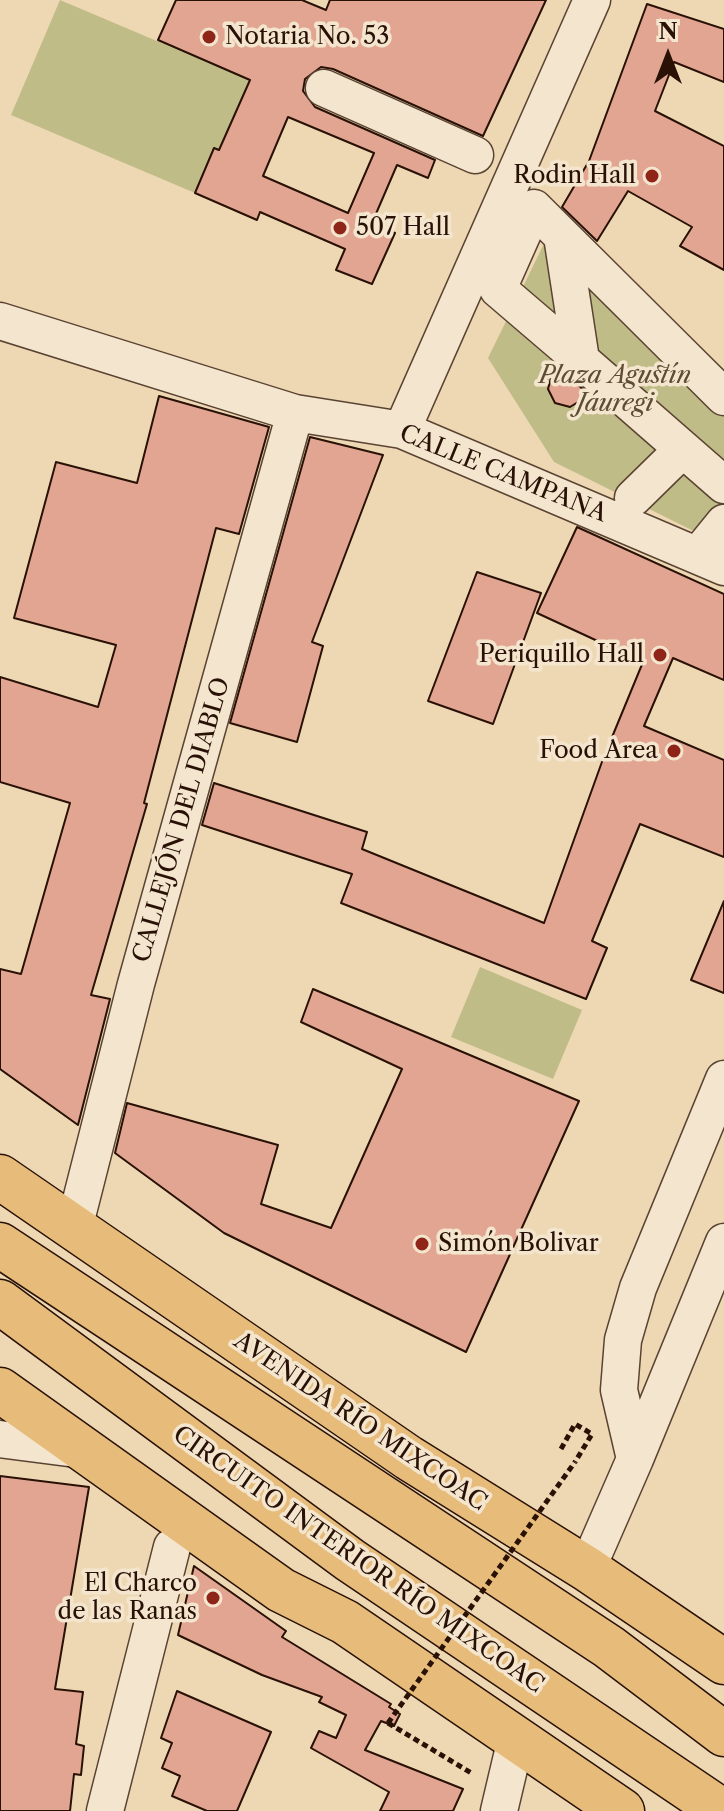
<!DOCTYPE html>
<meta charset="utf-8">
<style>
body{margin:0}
#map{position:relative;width:724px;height:1811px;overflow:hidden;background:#eed8b4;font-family:"Libre Caslon Text",serif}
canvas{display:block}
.north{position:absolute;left:628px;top:16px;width:80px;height:80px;-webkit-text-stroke:6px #f4e6ce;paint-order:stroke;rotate:0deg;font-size:22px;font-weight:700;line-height:32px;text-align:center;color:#291106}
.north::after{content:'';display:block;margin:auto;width:28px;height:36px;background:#291106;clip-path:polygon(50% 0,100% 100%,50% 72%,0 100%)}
</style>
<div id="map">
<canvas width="724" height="1811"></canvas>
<div class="north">N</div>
</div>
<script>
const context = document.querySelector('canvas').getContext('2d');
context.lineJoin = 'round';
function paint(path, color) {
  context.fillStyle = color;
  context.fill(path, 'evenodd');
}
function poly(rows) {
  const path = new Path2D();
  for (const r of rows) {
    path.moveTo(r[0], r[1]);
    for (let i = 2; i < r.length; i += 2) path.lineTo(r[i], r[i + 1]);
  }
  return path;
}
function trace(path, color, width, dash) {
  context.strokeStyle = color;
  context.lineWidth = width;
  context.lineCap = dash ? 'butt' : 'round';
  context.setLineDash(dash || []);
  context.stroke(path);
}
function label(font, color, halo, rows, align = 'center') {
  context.font = font + ' "Libre Caslon Text",serif';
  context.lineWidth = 7;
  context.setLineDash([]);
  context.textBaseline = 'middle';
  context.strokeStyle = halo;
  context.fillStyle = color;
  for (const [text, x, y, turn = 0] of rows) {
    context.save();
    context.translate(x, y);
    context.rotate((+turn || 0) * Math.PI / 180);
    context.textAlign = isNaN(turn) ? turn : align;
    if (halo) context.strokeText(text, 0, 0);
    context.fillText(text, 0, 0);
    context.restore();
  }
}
paint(poly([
 [60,0,249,80,219,150,214,148,195,193,11,115],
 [560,211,724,369,724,546,554,462,488,358],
 [480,967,582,1010,553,1079,451,1037]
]), '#c0bc88');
const building = poly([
 [176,0,302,0,326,10,330,0,546,0,483,136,333,69,321,67,305,79,303,91,315,107,435,160,428,178,397,165,372,223,395,233,372,284,336,270,345,249,260,212,257,220,195,193,214,148,219,150,250,80,158,40,176,0],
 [288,117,374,153,348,213,263,176,288,117],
 [647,4,724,29,724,82,674,62,655,111,724,146,724,270,680,246,692,227,628,191,597,241,562,207,589,161,647,4],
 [560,369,585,391,583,399,570,407,555,403,548,389,552,374,560,369],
 [159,396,269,427,239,534,216,528,144,803,147,804,91,995,110,999,78,1125,0,1069,0,969,21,974,70,803,0,782,0,677,98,707,116,645,14,618,56,462,137,483,159,396],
 [310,437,383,455,312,642,323,646,297,742,230,723,310,437],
 [577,527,724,594,724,680,673,658,644,726,724,760,724,857,640,824,592,941,607,948,586,999,341,903,352,874,202,825,214,783,367,832,362,849,544,923,603,759,643,662,537,613,577,527],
 [477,572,541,593,493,724,428,701,477,572],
 [724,901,724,993,691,980,724,901],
 [313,989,579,1101,466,1352,224,1233,115,1153,127,1103,278,1145,261,1204,331,1228,402,1069,301,1022,313,989],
 [0,1476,89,1487,55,1689,83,1692,76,1744,84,1746,81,1775,74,1774,70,1811,0,1811,0,1476],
 [194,1566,286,1631,282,1637,391,1704,389,1707,400,1714,394,1726,381,1721,365,1750,463,1789,453,1811,380,1811,389,1792,311,1748,319,1731,336,1738,346,1715,319,1702,322,1697,262,1675,178,1635,194,1566],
 [177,1691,271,1732,237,1811,207,1811,172,1796,180,1776,162,1768,172,1743,161,1738,177,1691]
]);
paint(building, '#e1a592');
trace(building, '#291106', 2);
const minor = poly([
 [324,88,475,155],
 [562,236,581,360,724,485],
 [0,321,295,413,402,430,724,567],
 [581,360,498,289,534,208,724,397],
 [402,430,592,0],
 [633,498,683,449],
 [698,555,724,523],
 [724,1079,638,1288,623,1340,619,1390,635,1459,724,1242],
 [74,1228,136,984,295,413],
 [0,1439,84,1450],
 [587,1569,635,1459],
 [105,1811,172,1547],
 [499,1811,516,1739]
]);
const major = poly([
 [0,1177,409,1458,587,1569,724,1662],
 [0,1390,281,1590,345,1622,622,1811]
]);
const highway = poly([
 [0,1245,609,1647,724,1734],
 [0,1302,350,1560,722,1811]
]);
trace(minor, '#5a4332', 39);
trace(major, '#291106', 47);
trace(highway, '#291106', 47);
trace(poly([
 [561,1449,575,1424,592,1434,575,1462],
 [388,1723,473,1774]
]), '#291106', 5, [6, 4]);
trace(minor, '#f4e6ce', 36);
trace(major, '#e7bc7a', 44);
trace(highway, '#e7bc7a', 44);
trace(poly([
 [388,1723,575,1462]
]), '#291106', 5, [6, 4]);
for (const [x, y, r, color] of [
 [209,37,8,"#8f2418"],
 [652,176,8,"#8f2418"],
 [340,228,8,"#8f2418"],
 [660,655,8,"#8f2418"],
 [674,751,8,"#8f2418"],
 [422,1244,8,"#8f2418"],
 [213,1598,8,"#8f2418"]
]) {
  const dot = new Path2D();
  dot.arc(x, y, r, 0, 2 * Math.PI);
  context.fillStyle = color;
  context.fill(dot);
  trace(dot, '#f4e6ce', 3);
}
label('24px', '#291106', '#f4e6ce', [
 ["Notaria No. 53",225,37,"left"],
 ["Rodin Hall",636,176],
 ["507 Hall",356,228,"left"],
 ["Periquillo Hall",644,655],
 ["Food Area",658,751],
 ["Simón Bolivar",438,1244,"left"],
 ["El Charco",197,1584],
 ["de las Ranas",197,1612]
], 'right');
label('italic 24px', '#5e4d34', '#f4e6ce', [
 ["Plaza Agustín",615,376],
 ["Jáuregi",615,404]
]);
label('24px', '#291106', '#f4e6ce', [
 ["CALLE CAMPANA",503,474,22],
 ["CALLEJÓN DEL DIABLO",182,820,-74],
 ["AVENIDA RÍO MIXCOAC",360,1422,34],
 ["CIRCUITO INTERIOR RÍO MIXCOAC",358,1560,35]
]);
</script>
